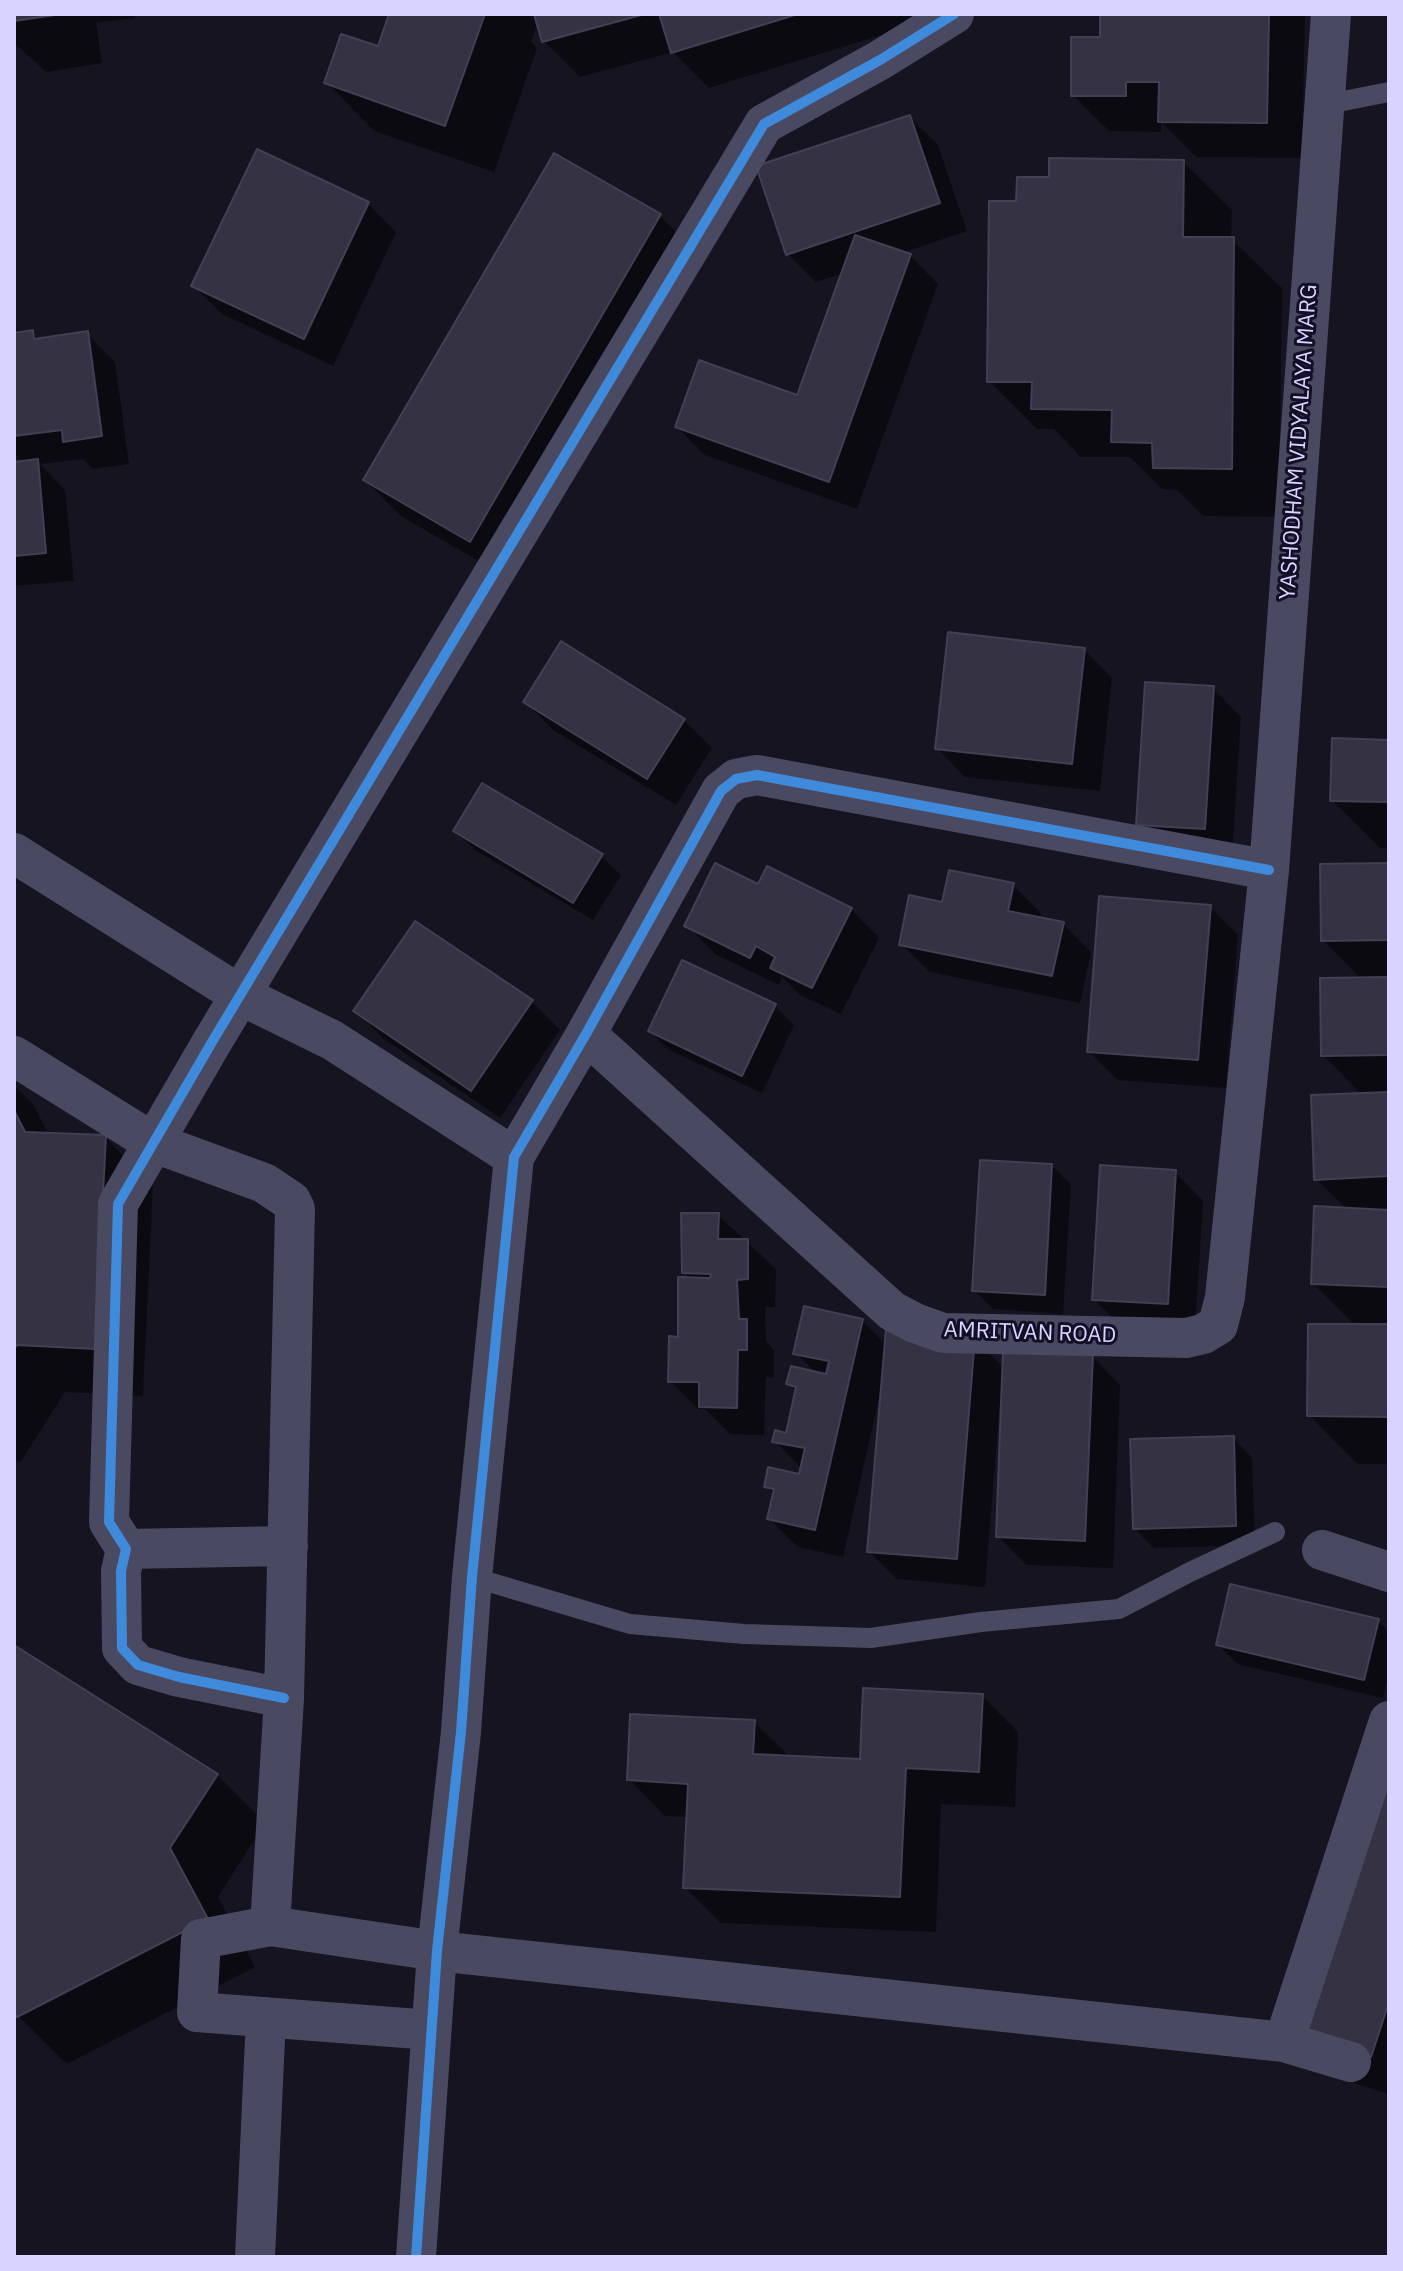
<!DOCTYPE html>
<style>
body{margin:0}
#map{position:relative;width:1403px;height:2271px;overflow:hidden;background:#161421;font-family:"IBM Plex Sans",sans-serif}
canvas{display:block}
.frame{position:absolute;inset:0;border:16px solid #d9d4ff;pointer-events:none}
</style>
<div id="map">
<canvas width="1403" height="2271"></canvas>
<div class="frame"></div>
</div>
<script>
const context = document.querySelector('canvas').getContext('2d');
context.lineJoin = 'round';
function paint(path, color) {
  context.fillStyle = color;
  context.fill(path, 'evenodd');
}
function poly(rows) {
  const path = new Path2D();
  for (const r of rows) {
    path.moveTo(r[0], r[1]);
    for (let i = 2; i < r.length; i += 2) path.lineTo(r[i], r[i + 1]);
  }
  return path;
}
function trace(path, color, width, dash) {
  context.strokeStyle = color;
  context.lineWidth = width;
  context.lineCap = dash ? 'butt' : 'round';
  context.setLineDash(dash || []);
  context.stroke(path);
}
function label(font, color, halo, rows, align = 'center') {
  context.font = font + ' "IBM Plex Sans",sans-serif';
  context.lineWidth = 6;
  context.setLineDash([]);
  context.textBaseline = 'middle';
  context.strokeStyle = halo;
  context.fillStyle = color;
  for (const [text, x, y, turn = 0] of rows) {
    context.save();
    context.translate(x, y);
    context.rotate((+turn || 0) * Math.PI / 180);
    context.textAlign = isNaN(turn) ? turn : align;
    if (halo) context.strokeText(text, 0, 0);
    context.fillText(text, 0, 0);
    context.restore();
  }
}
paint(poly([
 [14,14,135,14,135,18,96,23,102,63,46,72,14,43],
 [391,14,950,14,709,88,673,52,580,77,544,41,538,21,531,42,537,48,494,172,374,131,326,82,379,48],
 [1102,14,1305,14,1302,158,1196,157,1161,122,1161,132,1109,131,1073,95,1102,39],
 [909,117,938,145,967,231,902,253,910,256,938,284,857,509,705,455,677,427,798,398,844,273,816,282,788,254],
 [1183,162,1232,210,1231,239,1282,288,1279,517,1203,516,1177,490,1162,489,1130,457,1081,457,1054,429,1037,429,989,381,1018,203,1051,179],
 [368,204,396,232,333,366,222,314,194,286],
 [660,216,696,252,506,577,401,516,365,480],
 [32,332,39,340,87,334,115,362,129,464,93,469,83,459,40,464,65,490,74,581,14,586,14,464,23,463,14,453,14,335],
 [1084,650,1112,678,1100,791,965,777,937,748],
 [1213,688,1241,717,1232,856,1167,852,1138,824],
 [525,702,684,720,712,748,676,805,553,730],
 [1389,742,1389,848,1380,848,1332,800],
 [456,831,601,856,621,875,593,920,475,850],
 [1389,865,1389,1464,1357,1464,1309,1415,1356,1326,1313,1283,1348,1210,1316,1179,1362,1095,1323,1055,1362,980,1323,940],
 [1013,885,1041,913,1040,919,1063,924,1091,952,1080,1003,930,972,901,944],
 [759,887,851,909,879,938,841,1014,800,995,782,977,779,985,715,954,687,925],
 [1210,907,1238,935,1226,1088,1117,1080,1089,1051],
 [415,923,532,1002,560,1030,500,1118,384,1039,355,1010],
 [775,1006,794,1025,762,1093,669,1050,650,1031],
 [14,1085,33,1104,49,1135,105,1137,153,1186,143,1396,65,1392,20,1463,14,1459],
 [1052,1166,1071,1185,1063,1314,993,1309,974,1290],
 [1175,1172,1203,1201,1195,1331,1122,1327,1094,1299],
 [718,1215,776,1269,775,1307,765,1307,766,1341,774,1350,774,1378,766,1377,764,1435,730,1434,705,1409,698,1409,670,1381,691,1279,684,1272],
 [862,1321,886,1345,974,1339,1005,1369,1092,1356,1120,1385,1113,1568,1026,1565,998,1536,1003,1402,1000,1402,985,1587,897,1579,869,1551,882,1400,879,1399,843,1557,798,1547,769,1518,775,1495,766,1486,801,1476,802,1469,775,1441,788,1435,797,1392,789,1384,816,1373,796,1353],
 [1233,1438,1252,1458,1255,1545,1154,1548,1134,1528],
 [1378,1621,1389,1632,1389,1673,1383,1698,1237,1664,1218,1644],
 [14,1647,217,1775,265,1823,218,1897,255,1967,67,2064,18,2016,14,2007],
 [982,1696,1018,1732,1015,1807,941,1804,936,1932,721,1923,685,1887,688,1817,665,1816,629,1779,754,1722,791,1758,862,1761],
 [1389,1785,1389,2094,1356,2084,1308,2036]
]), '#0007');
const building = poly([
 [14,14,54,14,55,15,14,21,14,14],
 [389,14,485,14,445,126,324,83,341,34,378,46,389,14],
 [534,14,645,14,542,42,534,14],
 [659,14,798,14,671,53,659,14],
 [1100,14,1269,14,1267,123,1158,122,1159,82,1126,82,1126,96,1071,96,1071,37,1100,37,1100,14],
 [910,115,940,203,786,255,756,166,910,115],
 [257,149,369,202,304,339,191,286,257,149],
 [554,153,661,214,470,542,363,480,554,153],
 [1049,158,1184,160,1183,237,1234,237,1232,469,1153,468,1152,443,1111,442,1112,410,1031,409,1032,382,987,382,989,201,1016,201,1017,177,1049,177,1049,158],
 [855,235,911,254,829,482,675,427,699,360,797,395,855,235],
 [33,330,34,339,88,331,102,436,63,442,62,430,14,436,14,333,33,330],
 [38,459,46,553,14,556,14,462,38,459],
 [948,632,1085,648,1072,764,935,749,948,632],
 [561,641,685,719,647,779,523,702,561,641],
 [1145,682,1214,686,1205,829,1136,825,1145,682],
 [1332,738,1389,740,1389,802,1330,801,1332,738],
 [482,783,603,854,573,903,453,831,482,783],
 [715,863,758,884,767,866,852,908,812,988,770,968,775,957,756,946,750,958,684,926,715,863],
 [1389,863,1389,940,1321,941,1320,864,1389,863],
 [949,870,1014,883,1008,911,1064,922,1052,976,899,945,909,895,942,902,949,870],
 [1099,896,1211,905,1198,1060,1087,1052,1099,896],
 [415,921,533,1000,471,1091,353,1011,415,921],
 [682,960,776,1004,742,1076,648,1031,682,960],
 [1389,977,1389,1055,1321,1056,1320,978,1389,977],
 [1389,1092,1389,1176,1314,1180,1311,1095,1389,1092],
 [14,1110,25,1132,106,1135,95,1349,17,1345,14,1349,14,1110],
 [980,1160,1052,1164,1045,1295,972,1291,980,1160],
 [1100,1165,1176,1170,1168,1304,1092,1300,1100,1165],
 [1314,1206,1389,1210,1389,1287,1311,1284,1314,1206],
 [681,1213,719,1213,718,1239,748,1239,748,1279,737,1280,739,1319,747,1319,747,1350,738,1350,737,1408,699,1407,699,1382,668,1382,669,1336,678,1337,678,1277,710,1278,711,1274,682,1273,681,1213],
 [804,1306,863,1319,815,1530,767,1519,774,1489,764,1487,768,1467,799,1474,805,1448,772,1442,775,1430,786,1433,796,1387,786,1384,791,1366,826,1374,829,1361,793,1354,804,1306],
 [1308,1324,1389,1324,1389,1417,1307,1416,1308,1324],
 [886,1329,975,1337,957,1559,867,1552,886,1329],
 [1003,1351,1093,1354,1085,1541,996,1537,1003,1351],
 [1234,1436,1236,1526,1133,1529,1130,1439,1234,1436],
 [1230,1584,1379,1619,1364,1680,1216,1645,1230,1584],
 [14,1645,218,1774,170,1848,208,1919,17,2017,14,2012,14,1645],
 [863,1688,983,1694,979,1772,906,1768,900,1897,683,1888,688,1784,627,1780,630,1714,755,1720,753,1754,860,1759,863,1688],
 [1389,1778,1389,2002,1371,2057,1305,2036,1389,1778]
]);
paint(building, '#343243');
trace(building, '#433f54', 2);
trace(poly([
 [1323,105,1389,92],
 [472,1577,630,1624,744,1634,871,1638,981,1622,1119,1609,1190,1572,1275,1532]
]), '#4a4962', 20);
trace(poly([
 [14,853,240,995,332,1040,514,1157],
 [586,1034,892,1311,915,1323,943,1333,1186,1338,1203,1334,1218,1325,1225,1297,1269,870,1331,14],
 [14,1056,152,1142,264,1183,291,1201,295,1209,284,1698,270,1926],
 [126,1549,288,1546],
 [1322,1550,1389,1572],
 [284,1698,179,1677,138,1665,122,1648,121,1571,126,1549,109,1522,118,1204,212,1042,764,124,880,60,954,14],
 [431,2030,197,2012,201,1939,270,1926,437,1951,1284,2042,1389,1721],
 [1284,2042,1351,2062],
 [255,2257,266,2017],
 [416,2257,437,1951,461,1732,472,1577,514,1157,586,1034,721,791,736,779,757,775,1269,870]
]), '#4a4962', 40);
trace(poly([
 [284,1698,179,1677,138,1665,122,1648,121,1571,126,1549,109,1522,118,1204,212,1042,764,124,880,60,954,14],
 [416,2257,437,1951,461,1732,472,1577,514,1157,586,1034,721,791,736,779,757,775,1269,870]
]), '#408adc', 10);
label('22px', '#d9d4ff', '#130f26', [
 ["YASHODHAM VIDYALAYA MARG",1299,442,-86],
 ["AMRITVAN ROAD",1030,1333,2]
]);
</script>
